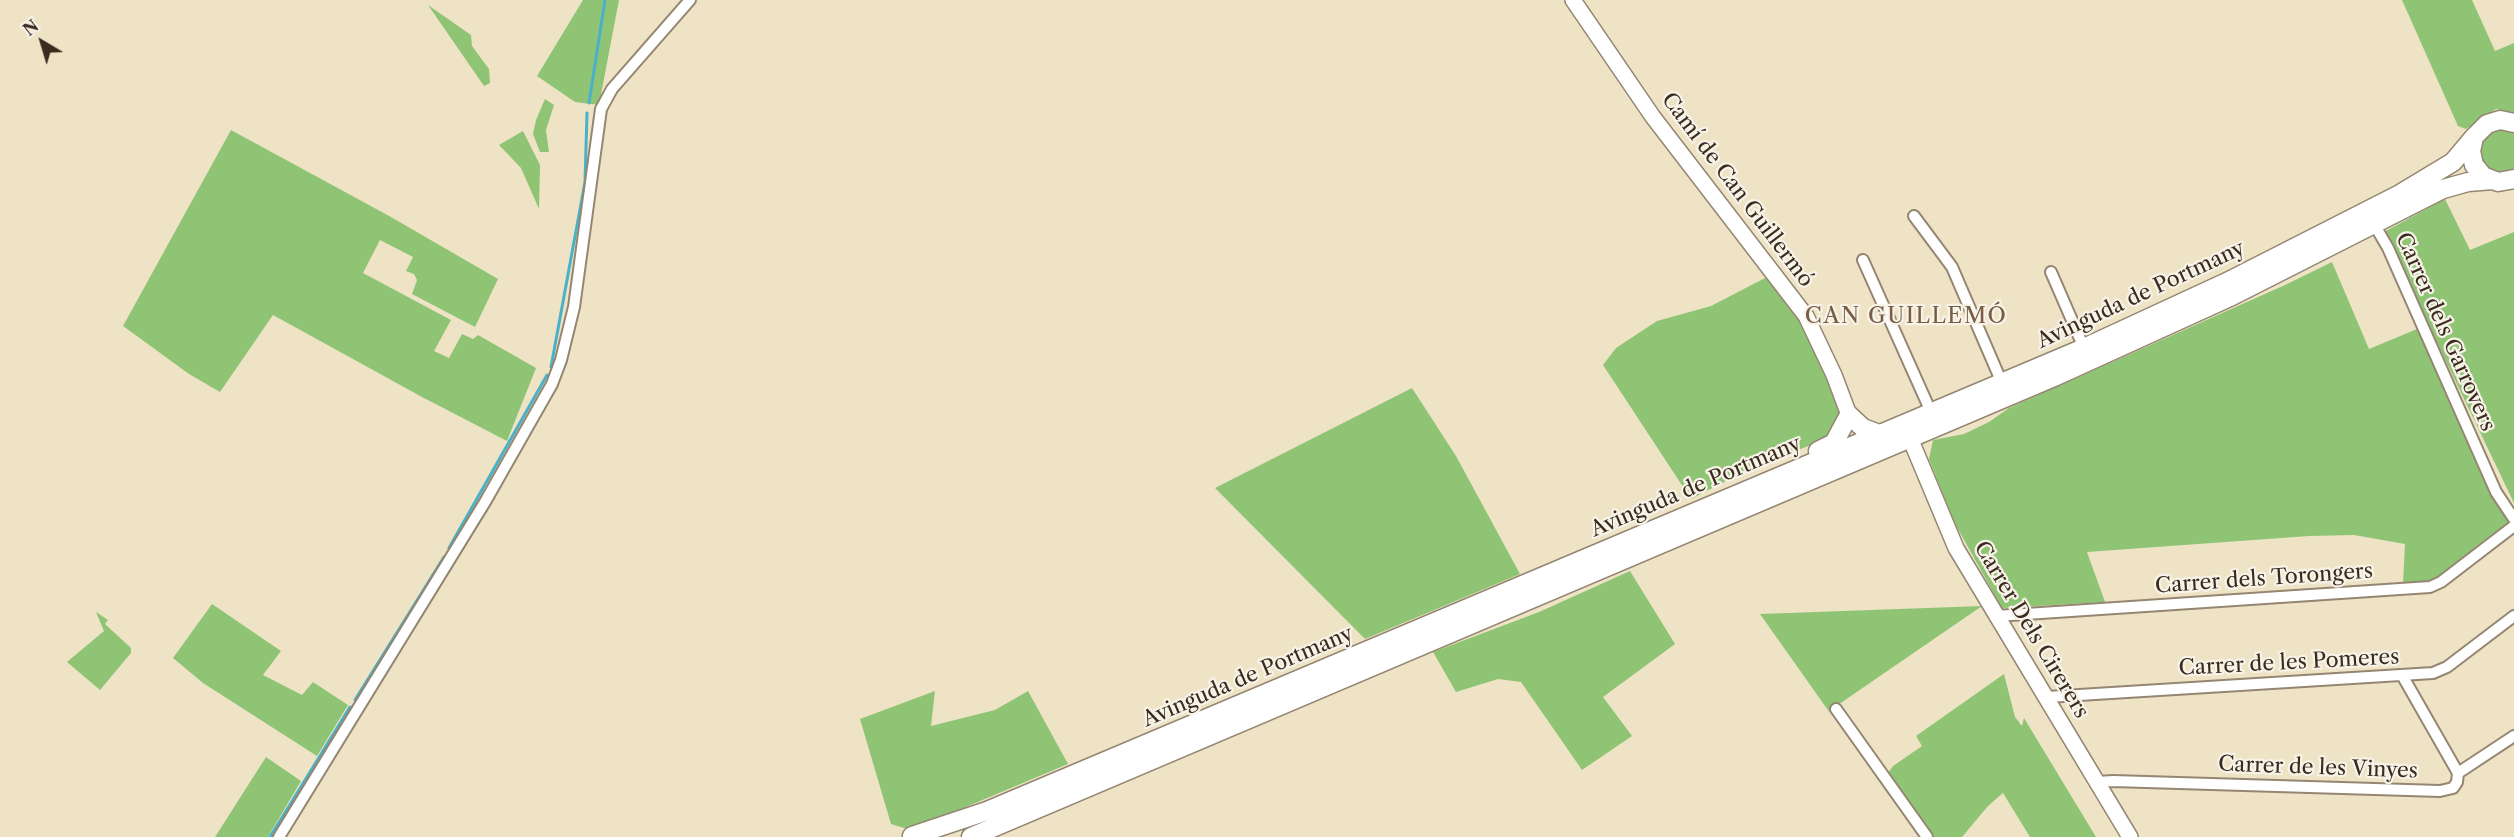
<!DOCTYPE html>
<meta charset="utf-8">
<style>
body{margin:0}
#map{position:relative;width:2514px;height:837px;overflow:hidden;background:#efe3c6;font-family:"Libre Caslon Text",serif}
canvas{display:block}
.north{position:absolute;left:12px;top:12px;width:60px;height:60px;-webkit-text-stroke:4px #f7f3e8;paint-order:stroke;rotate:322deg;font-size:16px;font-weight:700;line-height:24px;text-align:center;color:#3b2a1e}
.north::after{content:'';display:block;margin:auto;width:21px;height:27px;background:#3b2a1e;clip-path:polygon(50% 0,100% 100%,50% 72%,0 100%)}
</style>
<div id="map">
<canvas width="2514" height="837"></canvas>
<div class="north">N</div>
</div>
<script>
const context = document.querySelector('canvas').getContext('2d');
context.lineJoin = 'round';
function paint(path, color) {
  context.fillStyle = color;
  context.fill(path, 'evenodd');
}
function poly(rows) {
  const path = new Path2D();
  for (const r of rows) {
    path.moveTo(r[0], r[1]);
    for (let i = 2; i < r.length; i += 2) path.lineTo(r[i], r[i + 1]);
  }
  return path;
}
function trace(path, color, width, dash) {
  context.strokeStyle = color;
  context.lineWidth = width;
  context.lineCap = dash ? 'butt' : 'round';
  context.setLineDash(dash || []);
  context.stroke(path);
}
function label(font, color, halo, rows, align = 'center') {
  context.font = font + ' "Libre Caslon Text",serif';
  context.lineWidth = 4.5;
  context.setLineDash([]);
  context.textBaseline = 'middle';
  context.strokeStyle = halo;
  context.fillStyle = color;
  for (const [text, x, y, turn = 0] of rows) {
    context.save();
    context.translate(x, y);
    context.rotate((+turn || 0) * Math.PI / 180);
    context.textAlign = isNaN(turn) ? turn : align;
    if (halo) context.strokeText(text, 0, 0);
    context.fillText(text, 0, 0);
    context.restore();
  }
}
paint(poly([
 [583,0,619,0,599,105,575,102,537,76],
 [2402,0,2472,0,2495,51,2514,43,2514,113,2496,109,2466,129,2458,126],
 [428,5,471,35,472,46,489,69,490,83,484,86],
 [545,99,554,105,546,130,549,152,540,152,533,134,536,120],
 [2514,128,2514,173,2506,175,2490,172,2480,160,2479,144,2488,130],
 [231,130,391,217,498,279,475,327,412,294,417,280,414,274,406,271,413,257,380,240,363,273,451,320,434,351,449,358,462,334,473,339,478,335,536,368,507,441,422,397,273,315,220,392,189,374,123,326],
 [523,131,540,165,539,209,521,168,499,145],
 [2445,199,2470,250,2514,232,2514,503,2384,232],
 [2332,262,2369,349,2417,329,2490,492,2509,522,2436,580,2403,583,2405,544,2354,535,2309,536,2087,552,2105,602,2002,608,1954,522,1929,459,1933,440,1964,434,1989,422,2009,408,2285,285],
 [1767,277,1800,322,1823,367,1840,416,1833,430,1822,441,1757,465,1691,499,1603,365,1616,348,1657,321,1711,306],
 [1412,388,1456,456,1520,574,1365,639,1215,488],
 [1630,571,1675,644,1603,697,1632,736,1582,770,1521,682,1498,679,1456,692,1433,652,1539,612],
 [212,604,281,651,263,675,302,695,313,682,348,705,317,756,203,683,173,658],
 [1982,606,1832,709,1830,713,1760,614],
 [96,612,108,620,105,624,131,648,131,653,100,690,67,662,104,631],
 [2004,674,2015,717,2022,726,2024,718,2096,837,2030,837,2003,793,1988,806,1962,837,1923,837,1883,780,1893,766,1922,746,1916,736],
 [935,691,931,726,995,710,1028,691,1068,764,916,828,904,828,891,824,860,719],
 [266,757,301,781,268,837,215,837]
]), '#8fc475');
trace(poly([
 [589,103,605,0],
 [551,367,585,182,587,113],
 [449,548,547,375],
 [355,700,444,557],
 [270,837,350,707]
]), '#49b1c8', 3);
const street = poly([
 [1914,216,1952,267,2002,383],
 [2374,224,2388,248,2496,492,2514,519],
 [1863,260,1931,412],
 [2051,272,2084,348],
 [1996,616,2430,587,2441,582,2514,526],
 [2402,675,2458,773],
 [2047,697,2433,673,2447,667,2514,616],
 [1836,709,1927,837],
 [2458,773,2514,736],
 [2097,782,2113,781,2440,791,2453,788,2457,782,2458,773],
 [279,837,485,502,552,384,561,360,574,307,601,109,612,89,690,0]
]);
const secondary = poly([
 [1573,0,1653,117,1806,316,1834,375,1849,415],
 [1910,438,1956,548,2130,837]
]);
const primary = poly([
 [2514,123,2500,120,2487,124,2474,137,2471,151,2474,165,2483,176,2498,182,2514,179],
 [1818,451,1834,443,1849,415,1863,428,1879,434],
 [912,836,987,811,2084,348,2227,282,2400,194,2453,162,2474,137],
 [971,837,2054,377,2232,296,2443,189,2468,182,2493,180]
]);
trace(street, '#958672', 14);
trace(secondary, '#958672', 18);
trace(primary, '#958672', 21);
trace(street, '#fff', 10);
trace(secondary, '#fff', 15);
trace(primary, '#fff', 18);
label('21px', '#3b2a1e', '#f7f3e8', [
 ["Camí de Can Guillermó",1737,190,53],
 ["Avinguda de Portmany",2141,295,-25],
 ["Carrer dels Garrovers",2445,332,66],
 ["Avinguda de Portmany",1696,487,-23],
 ["Carrer dels Torongers",2264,579,-4],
 ["Carrer Dels Cirerers",2031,630,59],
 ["Carrer de les Pomeres",2289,663,-3],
 ["Avinguda de Portmany",1248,677,-23],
 ["Carrer de les Vinyes",2318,768,2]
]);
context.letterSpacing = '1.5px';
label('22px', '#785c44', '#f7f3e8', [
 ["CAN GUILLEMÓ",1906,317]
]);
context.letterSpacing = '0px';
</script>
